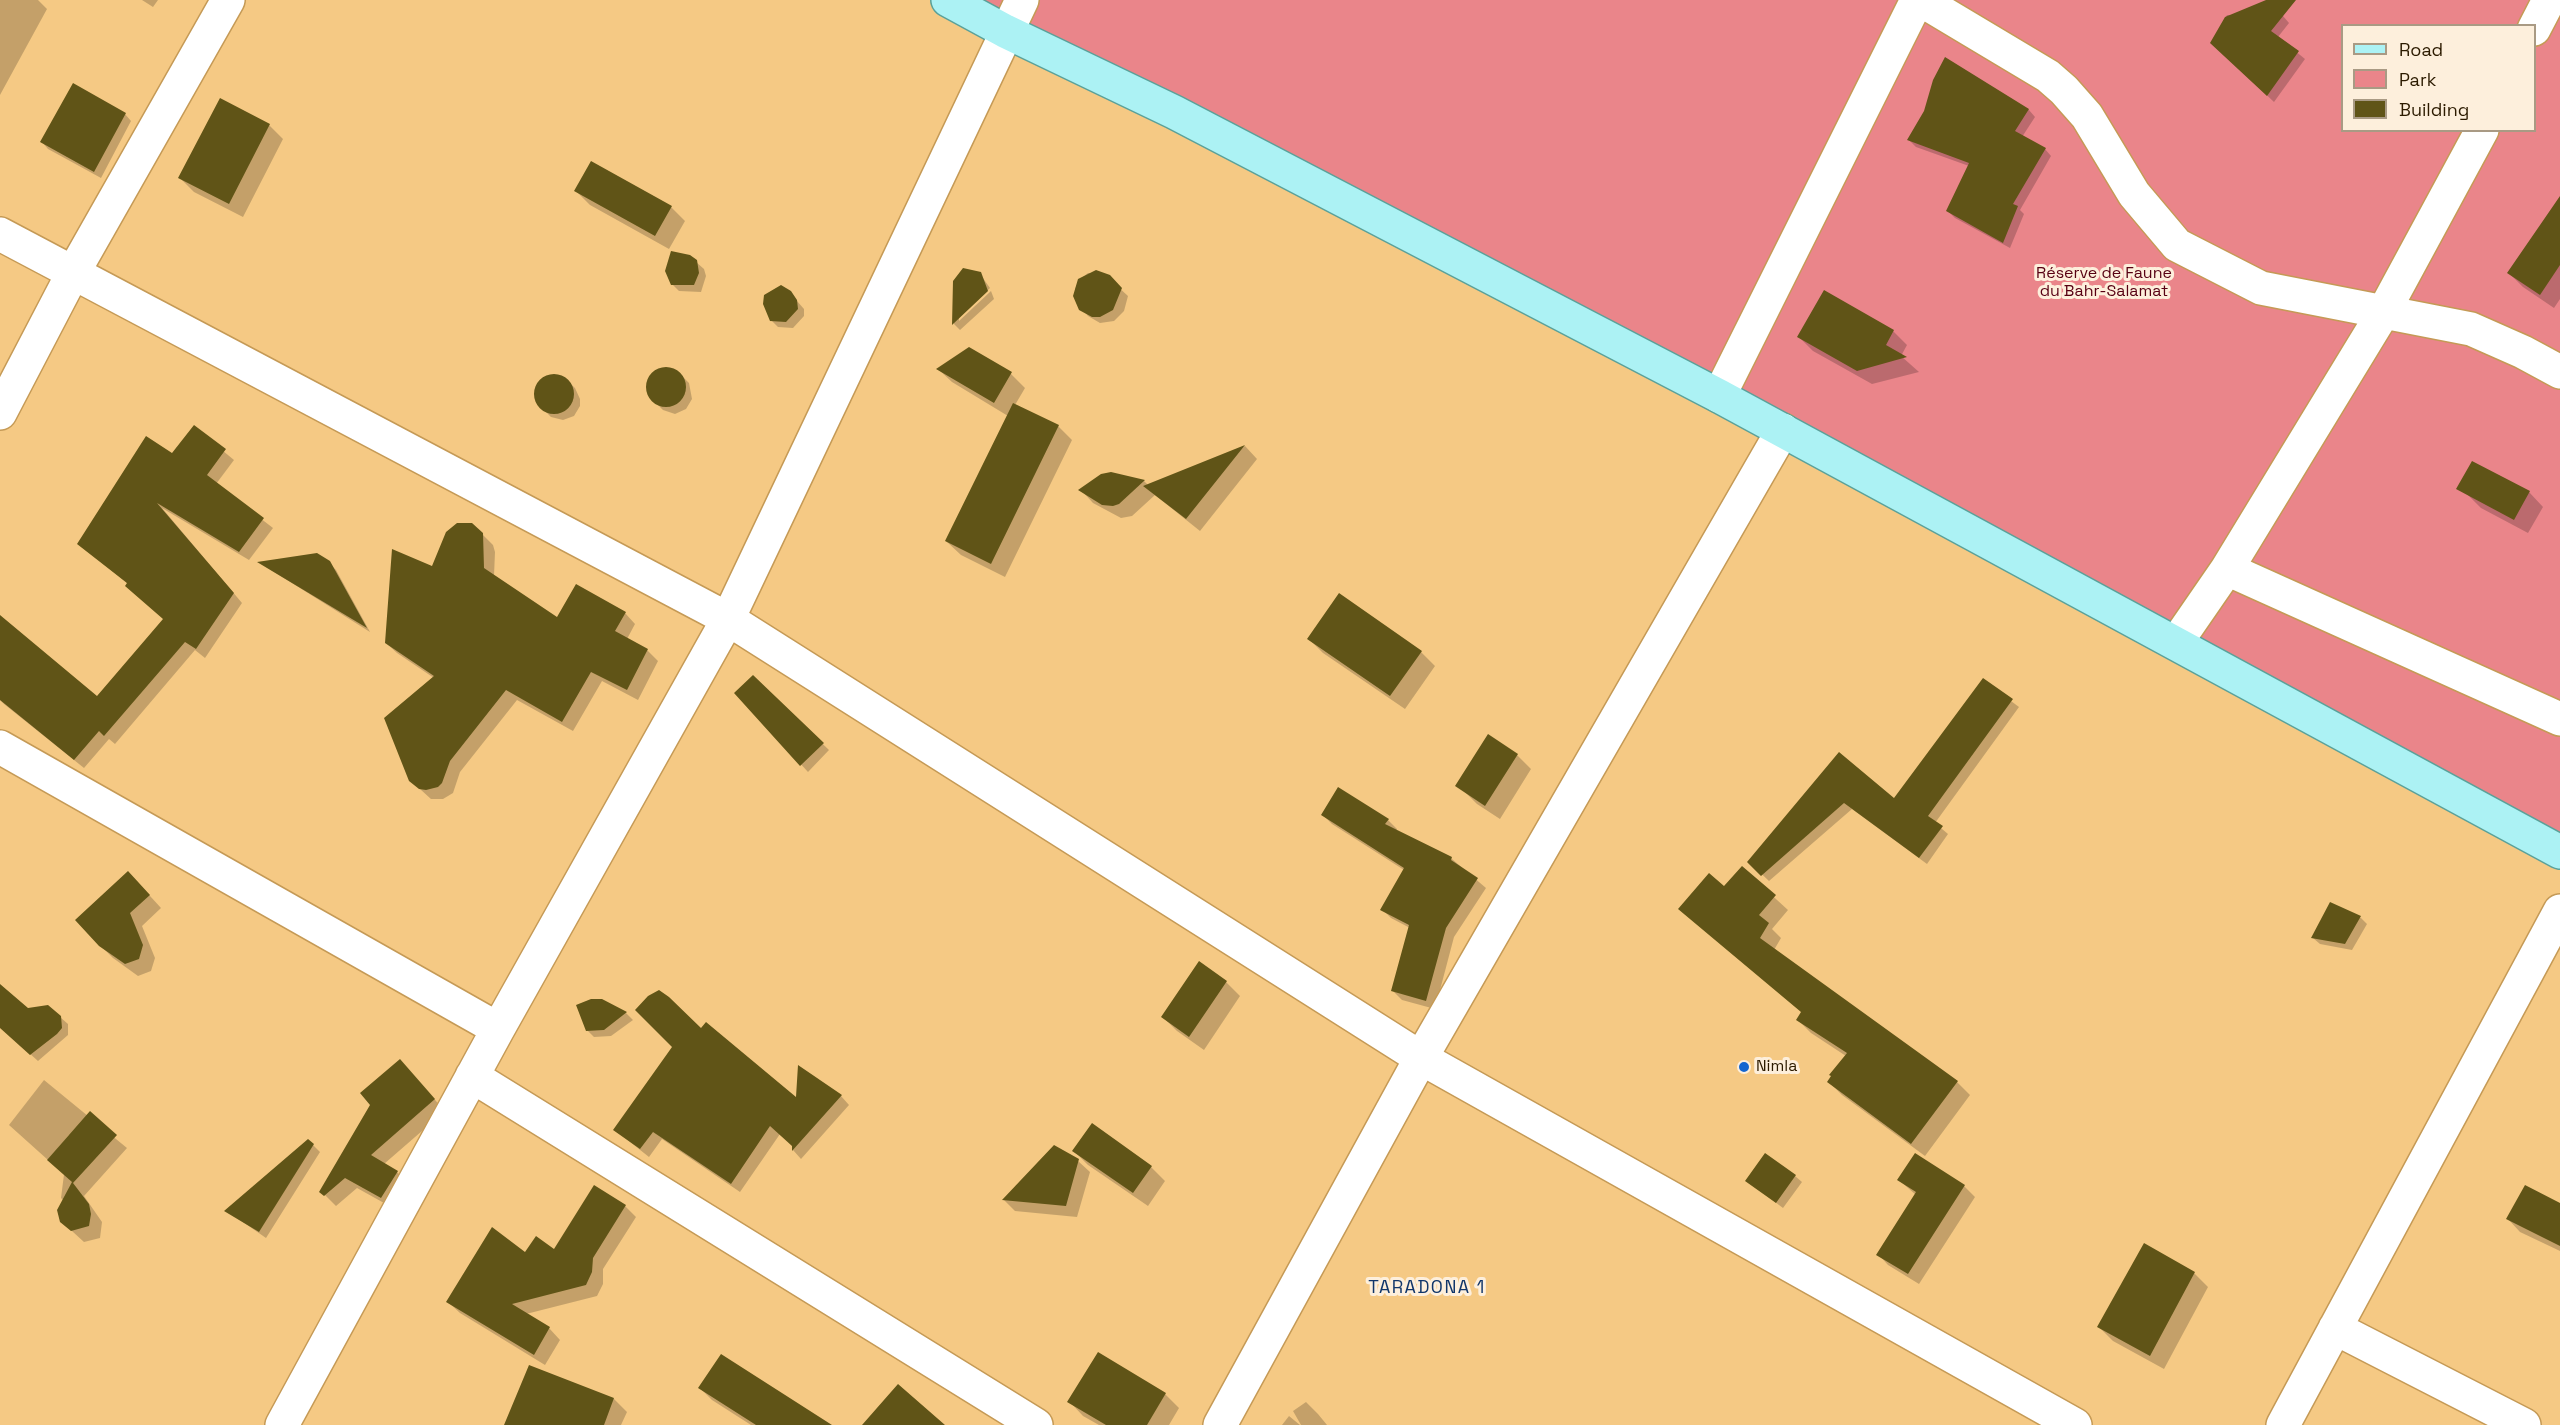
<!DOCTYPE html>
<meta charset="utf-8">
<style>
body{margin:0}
#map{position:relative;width:2560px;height:1425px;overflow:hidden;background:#f5c984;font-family:"Space Grotesk",sans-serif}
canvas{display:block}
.legend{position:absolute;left:2341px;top:24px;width:195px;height:108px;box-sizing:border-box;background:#fdefdc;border:2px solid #a99a84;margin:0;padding:8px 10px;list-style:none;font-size:18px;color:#2c1b00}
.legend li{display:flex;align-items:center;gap:12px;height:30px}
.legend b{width:30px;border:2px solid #a99a84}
</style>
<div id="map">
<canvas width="2560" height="1425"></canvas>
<ul class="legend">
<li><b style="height:8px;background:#acf2f4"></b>Road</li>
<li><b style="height:16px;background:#ea858a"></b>Park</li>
<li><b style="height:16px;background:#605417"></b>Building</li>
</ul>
</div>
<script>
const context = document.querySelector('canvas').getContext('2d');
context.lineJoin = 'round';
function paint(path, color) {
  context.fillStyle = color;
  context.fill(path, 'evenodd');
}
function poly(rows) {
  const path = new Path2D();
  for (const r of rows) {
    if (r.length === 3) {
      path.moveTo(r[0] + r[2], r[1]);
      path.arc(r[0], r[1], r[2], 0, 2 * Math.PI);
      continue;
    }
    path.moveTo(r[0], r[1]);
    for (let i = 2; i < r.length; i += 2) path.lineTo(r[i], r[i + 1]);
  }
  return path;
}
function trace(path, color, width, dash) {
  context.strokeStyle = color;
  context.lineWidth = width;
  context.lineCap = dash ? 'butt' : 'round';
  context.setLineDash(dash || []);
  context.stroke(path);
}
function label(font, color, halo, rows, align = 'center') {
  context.font = font + ' "Space Grotesk",sans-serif';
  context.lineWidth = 6;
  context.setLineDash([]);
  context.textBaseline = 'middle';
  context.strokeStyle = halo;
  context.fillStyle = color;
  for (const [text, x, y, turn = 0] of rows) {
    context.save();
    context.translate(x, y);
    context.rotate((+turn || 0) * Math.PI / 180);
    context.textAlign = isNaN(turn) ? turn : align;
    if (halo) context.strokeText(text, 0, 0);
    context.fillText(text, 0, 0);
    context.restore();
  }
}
paint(poly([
 [948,0,2560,0,2560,852],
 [2342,26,2534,26,2534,130,2342,130]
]), '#ea858a');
paint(poly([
 [0,0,38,0,47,9,0,95],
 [142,0,158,0,153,7],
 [2227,15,2283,16,2289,23,2278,37,2305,59,2274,102,2212,43],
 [1946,59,2029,110,2035,117,2022,137,2045,149,2051,156,2020,210,2024,214,2010,248,1955,218,1948,211,1969,166,1916,147,1909,140,1925,111],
 [125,114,131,121,101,178,48,149,42,142],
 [269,125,283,139,243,217,194,192,180,178],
 [576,191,671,207,685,221,669,249,590,205],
 [2560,221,2560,299,2554,308,2523,287,2509,273],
 [696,262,704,269,706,276,701,292,679,291,672,284],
 [1088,273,1103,273,1128,296,1124,311,1114,321,1100,323,1088,316,1077,303,1075,289,1079,280],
 [980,274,990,288,959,317,959,321,991,291,994,299,960,330,954,324,955,281],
 [790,293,804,309,804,316,793,328,778,327,771,320],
 [1893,331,1907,345,1901,356,1919,372,1872,384,1813,351,1799,337],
 [669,369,682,376,689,383,692,399,686,409,675,414,663,410,651,398,647,386,652,375],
 [938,369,1011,374,1025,388,1015,405,1058,426,1072,440,1005,577,961,555,946,541,1008,416,952,382],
 [550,376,563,377,575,388,580,399,580,406,574,416,563,420,551,417,539,405,535,394,540,382],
 [194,427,234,460,216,484,273,528,249,560,162,508,242,603,205,658,195,650,115,744,109,739,84,768,4,704,0,700,0,686,97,699,164,619,128,584,79,544,173,455],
 [1245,446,1257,459,1200,531,1155,495,1132,516,1121,518,1093,503,1081,490,1111,473,1144,481,1148,485],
 [2529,492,2543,507,2528,533,2481,508,2467,494],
 [482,534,493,545,495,552,494,576,557,619,625,613,635,624,627,639,647,650,658,661,638,700,602,681,573,731,517,700,460,772,453,793,443,799,431,799,410,780,434,678,397,653,386,643,432,568],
 [260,563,329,563,336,570,370,632],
 [1340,595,1421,652,1435,666,1405,709,1323,653,1309,639],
 [753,677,829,750,808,772,736,693],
 [1983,680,2019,707,1935,823,1948,834,1927,864,1852,809,1769,881,1749,862,1839,754,1895,800],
 [1517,755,1531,769,1500,819,1477,804,1462,789],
 [1323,815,1388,820,1397,829,1396,831,1452,859,1486,888,1454,937,1435,1009,1402,1000,1393,991,1410,928,1391,918,1382,909,1404,870,1332,824],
 [1742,868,1788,910,1772,929,1781,938,1774,950,1957,1082,1970,1095,1925,1156,1842,1095,1829,1082,1846,1056,1811,1033,1798,1020,1802,1013,1725,889],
 [140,885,161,908,142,926,155,958,151,971,138,976,113,958,100,945],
 [2331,904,2361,918,2367,924,2352,950,2320,944,2313,938],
 [1226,982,1240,996,1204,1050,1177,1031,1163,1017],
 [0,987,28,1010,60,1017,68,1024,68,1035,38,1061,0,1027],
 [602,1000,626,1013,633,1020,611,1036,594,1037,587,1030],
 [701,1031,797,1100,841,1096,849,1105,801,1159,793,1150,794,1146,780,1134,740,1192,662,1139,649,1157,615,1130],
 [400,1061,445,1111,384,1164,397,1172,408,1183,393,1208,357,1188,336,1206,321,1191],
 [44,1080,127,1148,84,1196,102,1222,100,1238,84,1242,61,1221,64,1201,61,1198,69,1135,48,1160,9,1125],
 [313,1145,320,1152,266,1238,227,1211],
 [1055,1147,1078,1161,1090,1172,1077,1217,1015,1211,1004,1200],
 [1074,1151,1151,1167,1165,1181,1148,1206,1088,1165],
 [1795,1176,1802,1182,1783,1208,1747,1181],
 [1899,1180,1964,1186,1975,1197,1919,1284,1888,1265,1878,1254,1916,1195],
 [625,1206,636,1217,603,1269,603,1284,597,1296,526,1314,549,1328,560,1340,545,1365,460,1313,448,1302,525,1254,555,1251],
 [2560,1206,2560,1251,2520,1232,2508,1219],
 [2194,1273,2208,1287,2164,1369,2113,1341,2099,1327],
 [1098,1354,1165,1394,1179,1408,1169,1425,1099,1425,1083,1416,1069,1401],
 [700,1388,829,1425,751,1425,712,1400],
 [614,1399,627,1412,621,1425,506,1425],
 [1306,1402,1318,1414,1327,1425,1301,1425,1293,1411],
 [1289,1416,1300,1425,1282,1425]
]), '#0003');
paint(poly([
 [2266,0,2296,0,2271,31,2299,51,2267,96,2210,43,2225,17],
 [1945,57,2029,109,2015,131,2046,148,2013,204,2018,206,2003,243,1946,211,1969,163,1907,140,1924,111,1933,80],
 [73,83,126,113,94,172,40,142],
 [220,98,270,124,229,204,178,178],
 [591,161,672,206,655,236,574,191],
 [2560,196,2560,265,2540,295,2507,273],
 [671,251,690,255,697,260,699,273,694,285,671,285,665,271],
 [963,268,981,272,988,291,952,325,953,281],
 [1096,270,1110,275,1122,288,1113,310,1100,317,1092,317,1079,310,1073,296,1078,279],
 [781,285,791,291,797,300,798,309,786,322,770,321,763,304,764,295],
 [1824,290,1894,330,1886,345,1907,357,1857,371,1797,337],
 [969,347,1012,372,994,403,936,369],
 [666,387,20],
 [554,394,20],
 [1013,403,1059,425,991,564,945,541],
 [194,425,226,449,207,475,264,518,239,552,157,503,234,593,196,649,185,642,104,736,99,731,74,760,0,700,0,615,97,696,163,619,125,586,127,583,77,544,146,436,172,453],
 [1245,445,1186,519,1143,486],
 [2472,461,2530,491,2514,520,2456,489],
 [1111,472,1145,480,1119,504,1113,506,1102,505,1078,490,1101,474],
 [457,523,472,523,483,533,484,568,557,617,576,584,626,612,615,631,648,649,627,690,591,672,562,722,506,690,450,761,442,783,438,787,426,790,419,789,409,781,384,718,434,676,385,643,392,549,432,566,446,532],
 [317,553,330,561,367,628,257,562],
 [1339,593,1422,651,1390,696,1307,639],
 [753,675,824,743,800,766,734,693],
 [1983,678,2013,699,1928,816,1943,826,1919,858,1844,803,1761,876,1747,862,1839,752,1894,798],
 [1488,734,1518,754,1485,806,1455,786],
 [1338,787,1389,819,1385,824,1452,857,1451,860,1478,878,1446,928,1426,1001,1391,991,1409,925,1380,910,1404,868,1321,815],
 [1742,866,1776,895,1759,915,1769,923,1760,938,1958,1081,1911,1144,1827,1082,1831,1076,1829,1075,1847,1053,1796,1020,1801,1012,1678,909,1709,873,1724,886],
 [128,871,150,895,130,913,143,945,139,959,125,964,99,946,75,920],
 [2330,902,2361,916,2345,944,2311,938],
 [1199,961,1227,981,1189,1037,1161,1017],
 [0,984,28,1008,48,1005,61,1016,62,1028,57,1034,30,1055,0,1028],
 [659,990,669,997,701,1028,706,1022,796,1097,798,1065,842,1095,792,1151,792,1146,770,1126,731,1184,653,1132,640,1149,613,1130,672,1047,635,1010,648,996],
 [591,999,602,999,627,1012,604,1030,586,1031,576,1005],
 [400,1059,435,1099,371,1155,398,1171,381,1198,345,1178,324,1196,319,1192,370,1105,360,1093],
 [90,1111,117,1135,73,1183,89,1204,91,1214,89,1226,71,1231,60,1222,57,1210,72,1182,47,1160],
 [1092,1123,1152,1166,1133,1193,1072,1151],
 [308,1139,314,1144,259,1232,224,1211],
 [1054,1145,1079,1159,1066,1206,1002,1200],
 [1765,1153,1796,1175,1776,1203,1745,1181],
 [1915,1153,1965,1185,1908,1274,1876,1255,1916,1192,1897,1180],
 [594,1185,626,1205,593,1258,592,1272,586,1285,512,1304,550,1327,534,1355,446,1302,492,1227,525,1252,536,1236,554,1249],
 [2525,1185,2560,1203,2560,1246,2506,1219],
 [2144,1243,2195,1272,2150,1356,2097,1327],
 [1098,1352,1166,1393,1147,1425,1106,1425,1067,1402],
 [721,1354,832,1425,756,1425,698,1388],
 [529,1365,614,1398,604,1425,504,1425],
 [898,1384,945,1425,862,1425]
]), '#605417');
const minor = poly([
 [1921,0,2048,76,2064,90,2087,116,2134,194,2177,245,2261,288,2471,329,2523,352,2560,372],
 [2534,29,2549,0],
 [0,234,728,619,1421,1058,2075,1425],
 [1719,396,1917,0],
 [0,413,73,273,228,0],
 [2227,569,2560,719],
 [2176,643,2227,569,2383,313,2482,130],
 [0,747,498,1029],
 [472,1076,1036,1425],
 [2335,1328,2524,1425],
 [282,1425,498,1029,728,619,1022,0],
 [1220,1425,1421,1058,1783,430],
 [2283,1425,2560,911]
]);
const primary = poly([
 [948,0,1005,31,1174,112,1719,396,2560,852]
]);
trace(minor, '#c59a56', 36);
trace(primary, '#5ba199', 36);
trace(minor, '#fff', 33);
trace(primary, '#acf2f4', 33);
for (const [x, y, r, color] of [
 [1744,1067,6,"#1466d0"]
]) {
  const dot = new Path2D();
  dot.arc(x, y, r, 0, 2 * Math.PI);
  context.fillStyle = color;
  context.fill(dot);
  trace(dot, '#fdefdc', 2);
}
label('16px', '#570013', '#fdefdc', [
 ["Réserve de Faune",2104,274],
 ["du Bahr-Salamat",2104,292]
]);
label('16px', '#2c1b00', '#fdefdc', [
 ["Nimla",1756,1067]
], 'left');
context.letterSpacing = '1.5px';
label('18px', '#11366a', '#fdefdc', [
 ["TARADONA 1",1427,1288]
]);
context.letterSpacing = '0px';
</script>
